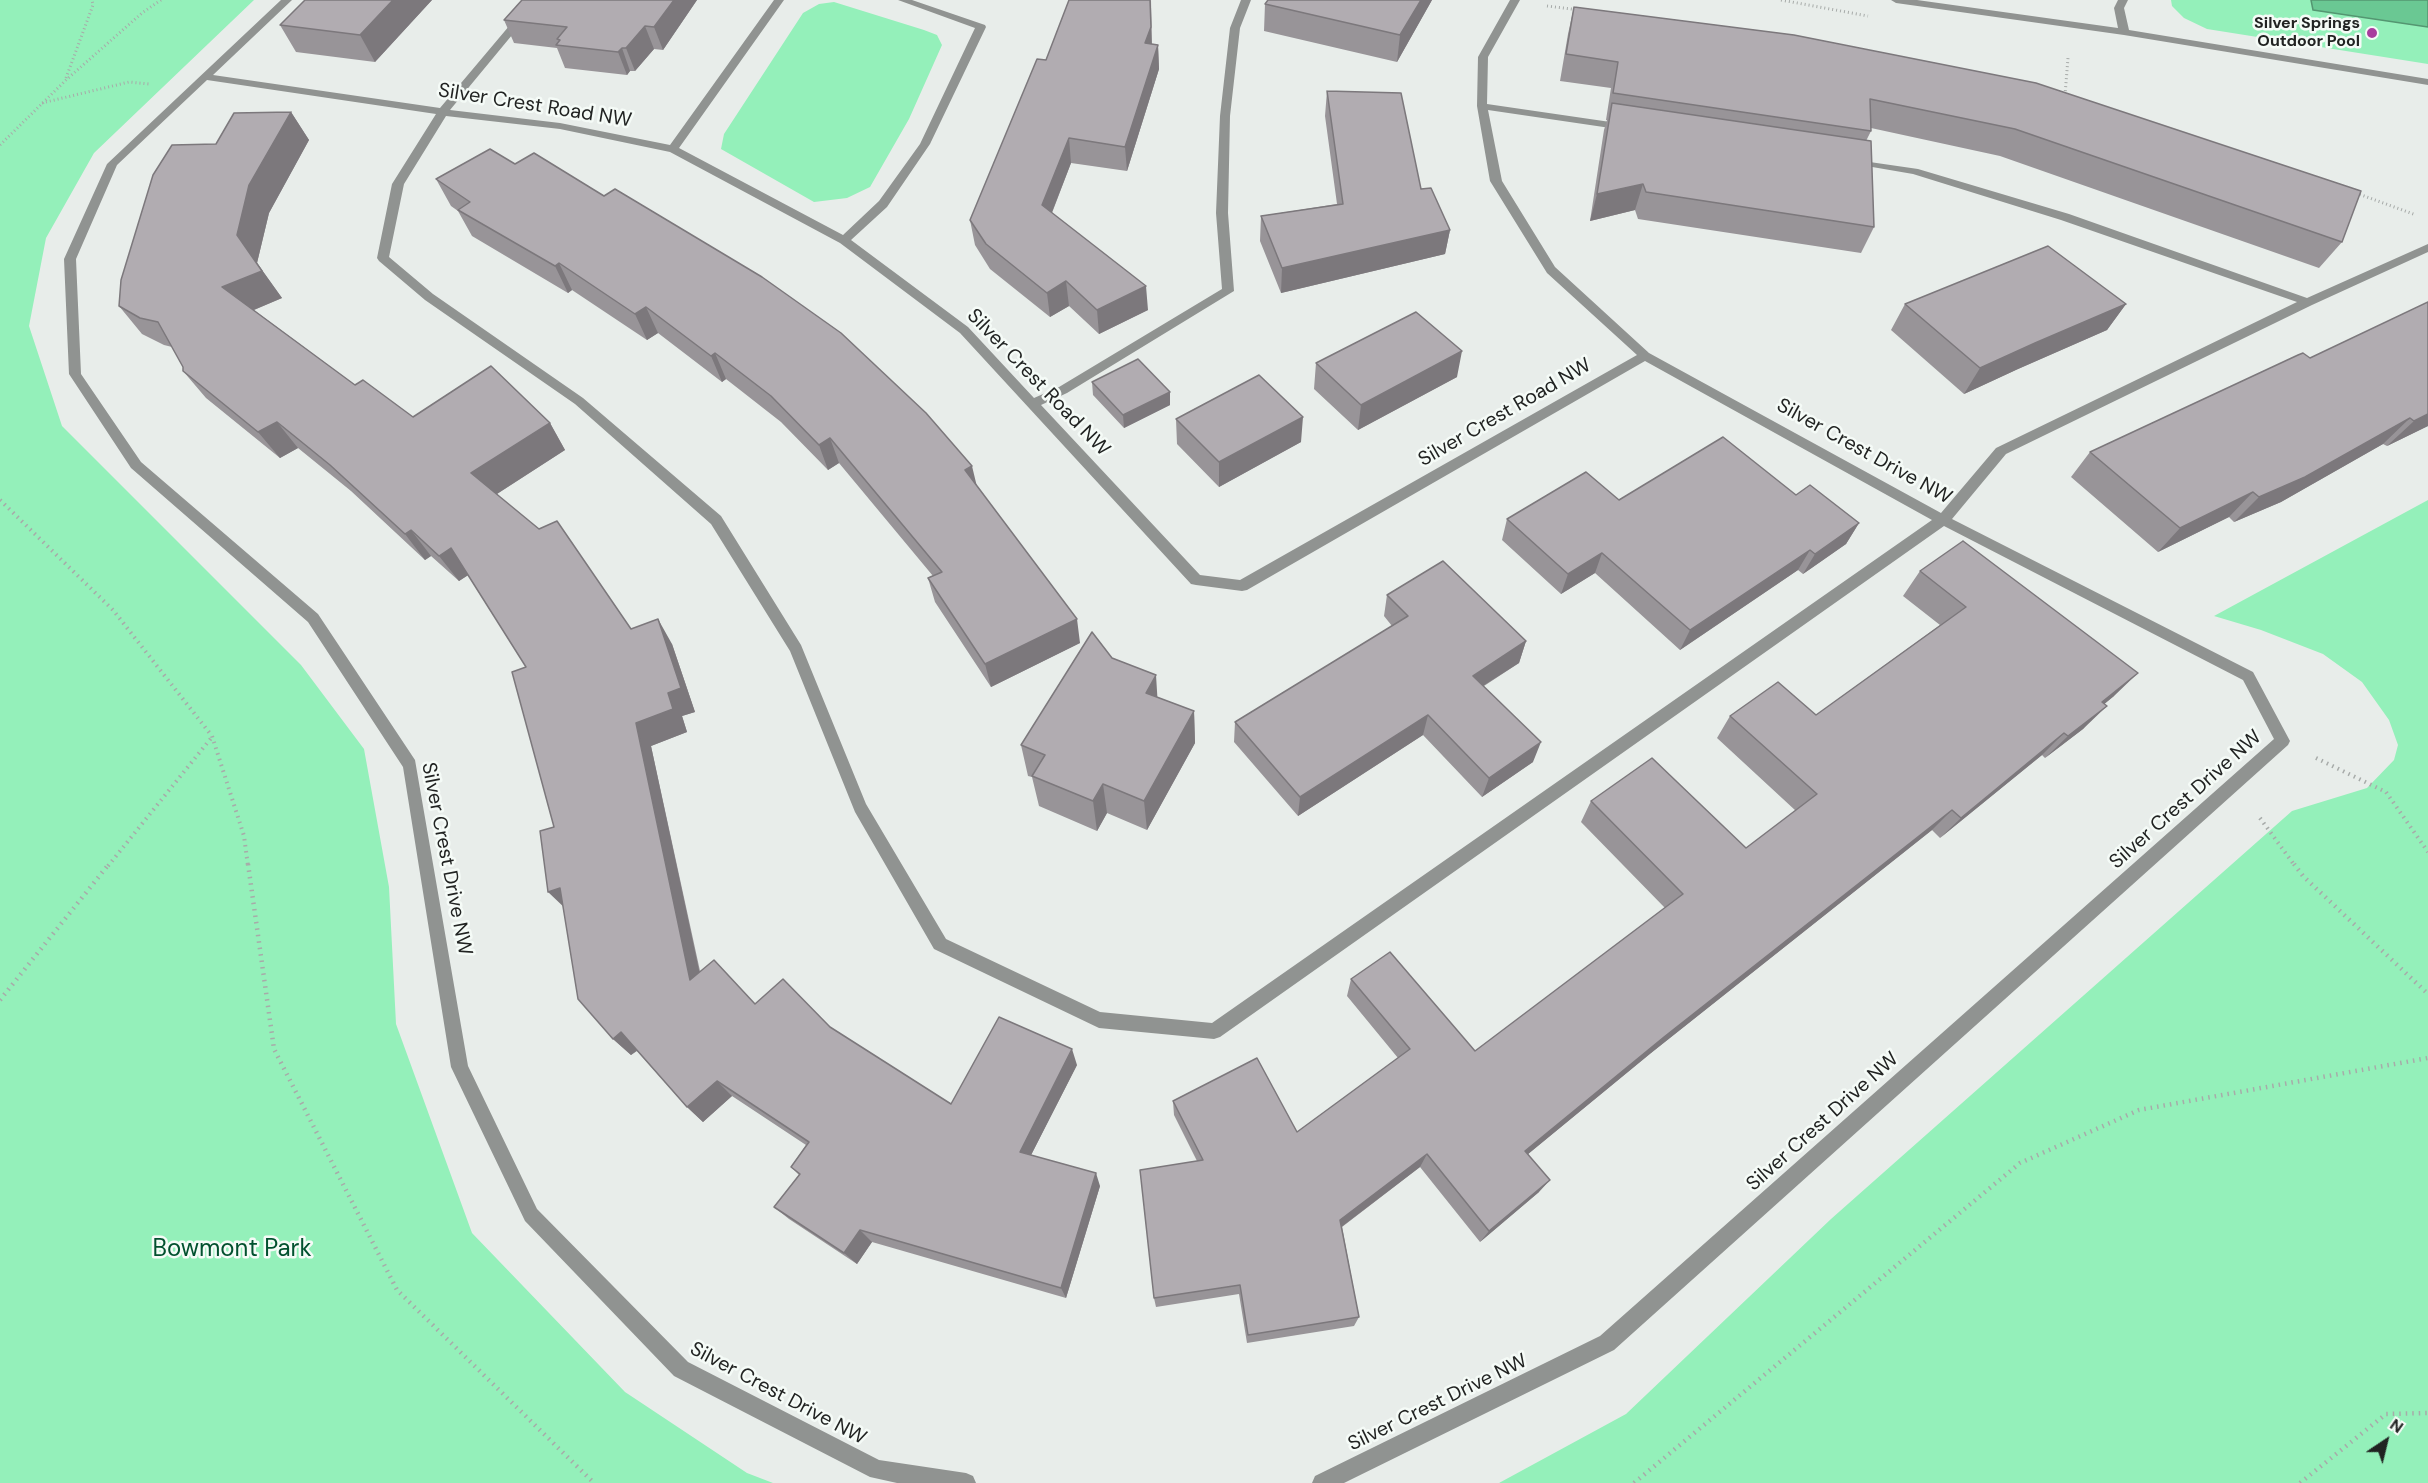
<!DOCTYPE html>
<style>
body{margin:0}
#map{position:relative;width:2428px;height:1483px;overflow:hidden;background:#e8edea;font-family:"DM Sans",sans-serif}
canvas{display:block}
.north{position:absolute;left:2356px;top:1411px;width:60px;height:60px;-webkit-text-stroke:4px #f5fbf7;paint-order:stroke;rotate:35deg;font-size:16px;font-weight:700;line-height:24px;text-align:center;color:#212322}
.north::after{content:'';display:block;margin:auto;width:21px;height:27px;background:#212322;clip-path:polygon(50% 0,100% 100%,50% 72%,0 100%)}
</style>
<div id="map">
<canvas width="2428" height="1483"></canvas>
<div class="north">N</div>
</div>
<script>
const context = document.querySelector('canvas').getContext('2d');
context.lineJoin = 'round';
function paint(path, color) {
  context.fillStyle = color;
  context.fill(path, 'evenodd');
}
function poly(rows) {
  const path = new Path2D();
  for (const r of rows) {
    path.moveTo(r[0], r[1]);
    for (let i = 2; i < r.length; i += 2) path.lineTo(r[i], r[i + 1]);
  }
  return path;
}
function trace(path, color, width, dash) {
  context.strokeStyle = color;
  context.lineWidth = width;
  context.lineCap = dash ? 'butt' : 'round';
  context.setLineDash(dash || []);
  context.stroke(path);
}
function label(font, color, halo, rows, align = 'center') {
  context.font = font + ' "DM Sans",sans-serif';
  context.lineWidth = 5;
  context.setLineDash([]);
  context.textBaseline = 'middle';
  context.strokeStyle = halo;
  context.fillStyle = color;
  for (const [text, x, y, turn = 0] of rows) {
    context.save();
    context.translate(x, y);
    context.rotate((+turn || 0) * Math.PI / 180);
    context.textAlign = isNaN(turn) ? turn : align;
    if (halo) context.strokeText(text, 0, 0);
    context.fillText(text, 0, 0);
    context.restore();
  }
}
paint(poly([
 [0,0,254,0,94,153,46,238,29,326,62,426,301,665,364,749,389,887,396,1024,472,1233,625,1392,747,1473,773,1483,0,1483],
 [2171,0,2428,0,2428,64,2207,29,2184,18,2172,6],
 [834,2,924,30,937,35,942,45,909,119,870,187,847,198,814,202,721,149,724,134,803,13,819,4],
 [2428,500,2428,1483,1499,1483,1626,1414,1831,1219,2292,811,2367,788,2394,760,2398,745,2389,720,2362,682,2323,654,2261,630,2214,616]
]), '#94f0ba');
const water = poly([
 [2311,0,2428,0,2428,27,2313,10,2311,0]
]);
paint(water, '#6ac893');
trace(water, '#549671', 1.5);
trace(poly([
 [1781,0,1868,16],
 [1547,6,1579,10],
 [66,78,93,5,92,0],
 [2065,95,2068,58],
 [42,103,129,82,149,84],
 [0,145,66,80,142,13,161,0],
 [2356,193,2416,215]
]), '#a7aba9', 3, [1, 3]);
trace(poly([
 [0,500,113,610,212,736,244,836,248,866],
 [2316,758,2386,792,2428,852],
 [2260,818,2295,866],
 [108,866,212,737]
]), '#a7aba9', 4, [1.5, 4.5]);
trace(poly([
 [248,864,274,1049,397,1290,594,1483],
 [2294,864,2303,876,2428,994],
 [0,1000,109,864],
 [1634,1483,2020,1163,2139,1110,2428,1058],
 [2300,1483,2386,1414,2428,1413]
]), '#a7aba9', 4.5, [1.5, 5]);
paint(poly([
 [281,0,292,0,213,75,440,108,531,0,541,0,450,110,560,123,670,145,774,0,784,0,679,148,843,235,879,201,920,144,975,28,898,0,912,0,985,25,986,27,930,144,887,207,851,240,968,327,1034,398,1059,387,1222,289,1216,213,1220,116,1230,28,1241,0,1251,0,1240,28,1230,116,1228,213,1234,291,1067,393,1041,405,1200,575,1240,580,1637,355,1547,273,1490,181,1477,106,1478,57,1510,0,1520,0,1488,57,1487,104,1624,124,1629,127,1624,130,1488,110,1502,181,1555,267,1649,353,1941,513,1996,448,2297,302,2061,220,1913,174,1849,163,1849,159,1918,169,2069,214,2307,298,2428,244,2428,252,2312,305,2006,454,1952,519,2253,672,2290,741,2288,745,1614,1350,1344,1483,1312,1483,1315,1476,1600,1336,2274,739,2243,680,1944,526,1220,1037,1214,1039,1099,1028,934,949,855,812,790,651,711,524,575,404,425,300,379,261,377,258,392,184,436,114,207,80,117,165,76,259,81,374,141,462,318,614,415,760,468,1066,537,1209,688,1362,879,1460,966,1473,973,1476,976,1483,897,1483,870,1477,674,1376,525,1221,451,1067,403,767,308,622,131,468,69,374,64,259,107,164,281,0],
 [446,116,560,129,670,152,840,243,960,333,1191,584,1196,585,1242,591,1247,590,1645,361,1932,520,1212,1023,1100,1012,946,939,866,804,801,645,721,516,583,398,433,294,389,257,404,184,446,116],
 [1891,0,1917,0,2118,28,2114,8,2118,0,2128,0,2124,8,2129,30,2428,79,2428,85,2124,35,1896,3,1891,0]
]), '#909391');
paint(poly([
 [305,0,432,0,375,62,296,52,280,25],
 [522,0,697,0,663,50,654,49,635,71,630,71,627,75,565,68,557,48,514,43,504,20],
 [1151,0,1152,44,1158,45,1159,69,1127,171,1071,163,1052,213,1148,310,1099,334,1069,306,1050,317,990,269,975,245,970,220,1046,60],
 [1268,0,1432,0,1397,62,1264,31,1265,4],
 [1574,7,1794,35,2342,242,2319,268,2000,156,1871,128,1871,131,1866,141,1874,227,1861,253,1638,219,1635,210,1590,221,1604,130,1607,120,1606,120,1611,88,1560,81,1568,34],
 [1327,91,1421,189,1450,230,1445,254,1281,293,1260,241,1261,216,1337,204,1325,116],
 [291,112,309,140,269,213,257,263,282,298,254,310,355,385,413,417,550,423,565,450,497,494,631,629,672,644,695,712,682,716,687,732,651,746,700,971,755,1004,830,1027,951,1104,1077,1065,1031,1155,1100,1186,1066,1298,872,1242,857,1264,789,1219,774,1207,799,1175,791,1167,806,1145,732,1096,703,1122,687,1107,637,1051,631,1055,613,1039,554,827,526,667,468,575,459,581,431,556,425,560,351,491,298,448,280,458,206,398,183,371,183,367,172,347,164,345,142,334,119,306,216,144],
 [436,179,976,486,1080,643,991,687,935,602,928,578,933,576,839,463,828,470,781,422,726,379,722,382,658,333,647,340,572,290,568,293,472,236,458,211,451,206],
 [2428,302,2428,426,2387,446,2383,444,2281,502,2234,522,2229,517,2158,552,2071,477,2090,452,2310,358],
 [1905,304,2126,304,2107,330,2018,369,1964,394,1891,330],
 [1316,363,1457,377,1358,430,1314,389],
 [1092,382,1170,392,1170,405,1124,428,1093,395],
 [1176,419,1301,442,1219,487,1177,444],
 [1796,495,1859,523,1846,544,1803,574,1798,570,1680,650,1595,573,1561,594,1502,540,1507,519,1619,500],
 [1920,571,2114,696,2104,704,2083,729,2045,758,2042,755,1940,838,1932,830,1651,1053,1528,1154,1539,1192,1480,1242,1420,1167,1342,1227,1359,1317,1354,1326,1247,1343,1239,1294,1156,1307,1154,1298,1197,1161,1174,1115,1173,1101,1297,1132,1398,1058,1347,996,1351,979,1475,1051,1665,908,1581,822,1591,801,1746,848,1796,811,1717,738,1730,716,1816,715,1940,625,1903,596],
 [1387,595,1526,641,1519,663,1484,686,1533,762,1482,797,1423,735,1298,816,1234,742,1235,722,1392,626,1384,616],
 [1112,658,1158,698,1194,711,1195,743,1147,830,1107,813,1097,831,1039,806,1032,777,1028,776,1021,745]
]), '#989498');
paint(poly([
 [393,0,432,0,375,62,360,35],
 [674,0,697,0,663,50,654,27],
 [1150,0,1152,51,1145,43],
 [1421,0,1432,0,1397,62,1400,35],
 [645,26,654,49,635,71,626,48],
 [1158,45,1159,69,1127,171,1125,147],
 [622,48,630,71,627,75,618,52],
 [291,112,309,140,269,213,257,263,282,298,244,314,222,287,249,185],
 [1069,138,1071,163,1045,230,1042,205],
 [1643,184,1635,210,1590,221,1597,194],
 [1450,230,1445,254,1281,293,1282,268],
 [559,263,572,290,568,293,555,266],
 [1066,281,1069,306,1050,317,1047,293],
 [1146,286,1148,310,1099,334,1097,310],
 [2126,304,2107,330,2018,369,1964,394,1980,368,2035,343],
 [646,307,658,333,647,340,635,314],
 [1462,351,1457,377,1358,430,1361,405],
 [715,353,726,379,722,382,711,356],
 [1170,392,1170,405,1124,428,1123,415],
 [2428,414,2428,426,2387,446,2414,421],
 [1303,417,1301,442,1219,487,1219,462],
 [2410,418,2383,444,2281,502,2234,522,2259,497],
 [277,422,298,448,280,458,258,432],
 [550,423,565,450,489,499,471,473],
 [830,438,839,463,828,470,819,445],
 [972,466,978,491,965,470],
 [2253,492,2229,517,2158,552,2180,528],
 [1859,523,1846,544,1803,574,1815,554],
 [411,530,431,556,425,560,405,534],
 [451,548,470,574,459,581,439,556],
 [1810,550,1798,570,1680,650,1690,630],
 [1602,553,1595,573,1561,594,1568,574],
 [658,619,672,644,695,712,682,716,687,732,651,746,705,998,690,980,636,723],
 [1077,619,1080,643,991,687,985,664],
 [1526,641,1519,663,1467,696,1473,676],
 [2138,673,2114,696,2079,725,2102,702],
 [1156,675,1158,707,1146,693],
 [2107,706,2083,729,2045,758,2068,736],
 [1194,711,1195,743,1147,830,1144,801],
 [1428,715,1423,735,1298,816,1300,797],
 [2064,733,2042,755,1940,838,1961,818],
 [1541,742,1533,762,1482,797,1489,778],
 [1103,784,1107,813,1097,831,1093,801],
 [1952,810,1932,830,1651,1053,1516,1164,1525,1151,1664,1037],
 [560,888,568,911,548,892],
 [621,1032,639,1049,631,1055,613,1039],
 [1072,1049,1077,1065,1026,1165,1020,1152],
 [717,1081,732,1096,703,1122,687,1107],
 [1427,1154,1420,1167,1336,1231,1340,1220],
 [1096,1173,1100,1186,1066,1298,1061,1288],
 [1550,1180,1539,1192,1480,1242,1489,1231],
 [860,1230,872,1242,857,1264,844,1253]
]), '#7c787c');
const building = poly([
 [305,0,393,0,360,35,280,25,305,0],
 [522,0,674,0,654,27,645,26,626,48,622,48,618,52,556,45,560,40,557,39,567,27,504,20,522,0],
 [1069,0,1150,0,1151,27,1145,43,1158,45,1125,147,1069,138,1042,205,1146,286,1097,310,1066,281,1047,293,986,244,970,220,1037,59,1046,60,1069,0],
 [1268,0,1421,0,1400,35,1265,4,1268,0],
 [1574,7,1794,35,2036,83,2361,191,2342,242,2015,129,1870,99,1871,131,1613,93,1618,62,1566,54,1574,7],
 [1327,91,1401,93,1421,189,1431,188,1450,230,1282,268,1261,216,1343,204,1327,91],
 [1612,103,1871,141,1874,227,1646,192,1643,184,1597,194,1612,103],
 [291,112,249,185,237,235,262,271,222,287,355,385,363,380,413,417,491,366,550,423,471,473,539,529,557,521,631,629,658,619,681,688,668,693,673,709,636,723,690,980,714,960,755,1004,783,979,830,1027,951,1104,999,1017,1072,1049,1020,1152,1096,1173,1061,1288,860,1230,844,1253,774,1207,800,1174,791,1167,809,1142,717,1081,687,1107,621,1032,613,1039,578,999,560,888,548,892,540,831,554,827,512,672,526,667,451,548,439,556,411,530,405,534,330,465,277,422,258,432,183,371,183,367,158,322,140,318,119,306,121,280,153,175,172,145,216,144,234,113,291,112],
 [490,149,515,164,534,153,604,196,615,189,762,277,841,333,926,413,972,466,965,470,1077,619,985,664,928,578,942,572,830,438,819,445,771,396,715,353,711,356,646,307,635,314,559,263,555,266,458,210,470,202,436,179,490,149],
 [2048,246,2126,304,2035,343,1980,368,1905,304,2048,246],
 [2428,302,2428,414,2414,421,2410,418,2305,477,2259,497,2253,492,2180,528,2090,452,2298,355,2303,353,2310,358,2428,302],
 [1416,312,1462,351,1361,405,1316,363,1416,312],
 [1138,359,1170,392,1123,415,1092,382,1138,359],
 [1259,375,1303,417,1219,462,1176,419,1259,375],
 [1723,437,1796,495,1810,485,1859,523,1815,554,1810,550,1690,630,1602,553,1568,574,1507,519,1586,472,1619,500,1723,437],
 [1963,541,2138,673,2102,702,2107,706,2068,736,2064,733,1961,818,1952,810,1664,1037,1525,1151,1550,1180,1489,1231,1427,1154,1340,1220,1359,1317,1248,1335,1240,1285,1154,1298,1140,1170,1203,1160,1173,1101,1257,1058,1297,1132,1410,1049,1351,979,1390,952,1475,1051,1683,894,1591,801,1652,758,1746,848,1817,794,1730,716,1778,682,1816,715,1966,607,1920,571,1963,541],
 [1443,561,1526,641,1473,676,1541,742,1489,778,1428,715,1300,797,1235,722,1408,616,1387,595,1443,561],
 [1092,632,1112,658,1156,675,1146,693,1194,711,1144,801,1103,784,1093,801,1032,776,1045,755,1021,745,1092,632]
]);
paint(building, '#b1acb1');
trace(building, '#7c787c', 1.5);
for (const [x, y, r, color] of [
 [2372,33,6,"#a83d9e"]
]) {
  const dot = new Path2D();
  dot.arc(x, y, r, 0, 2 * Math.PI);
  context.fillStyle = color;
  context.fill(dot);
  trace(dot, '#f5fbf7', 2);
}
label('bold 16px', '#212322', '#f5fbf7', [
 ["Silver Springs",2360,24],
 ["Outdoor Pool",2360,42]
], 'right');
label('20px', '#212322', '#f5fbf7', [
 ["Silver Crest Road NW",535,106,9],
 ["Silver Crest Road NW",1038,383,46],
 ["Silver Crest Road NW",1505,413,-30],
 ["Silver Crest Drive NW",1864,452,29],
 ["Silver Crest Drive NW",2186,800,-42],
 ["Silver Crest Drive NW",446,859,79],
 ["Silver Crest Drive NW",1823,1122,-42],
 ["Silver Crest Drive NW",778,1394,28],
 ["Silver Crest Drive NW",1438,1403,-26]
]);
label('24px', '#02512f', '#f5fbf7', [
 ["Bowmont Park",232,1250]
]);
</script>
